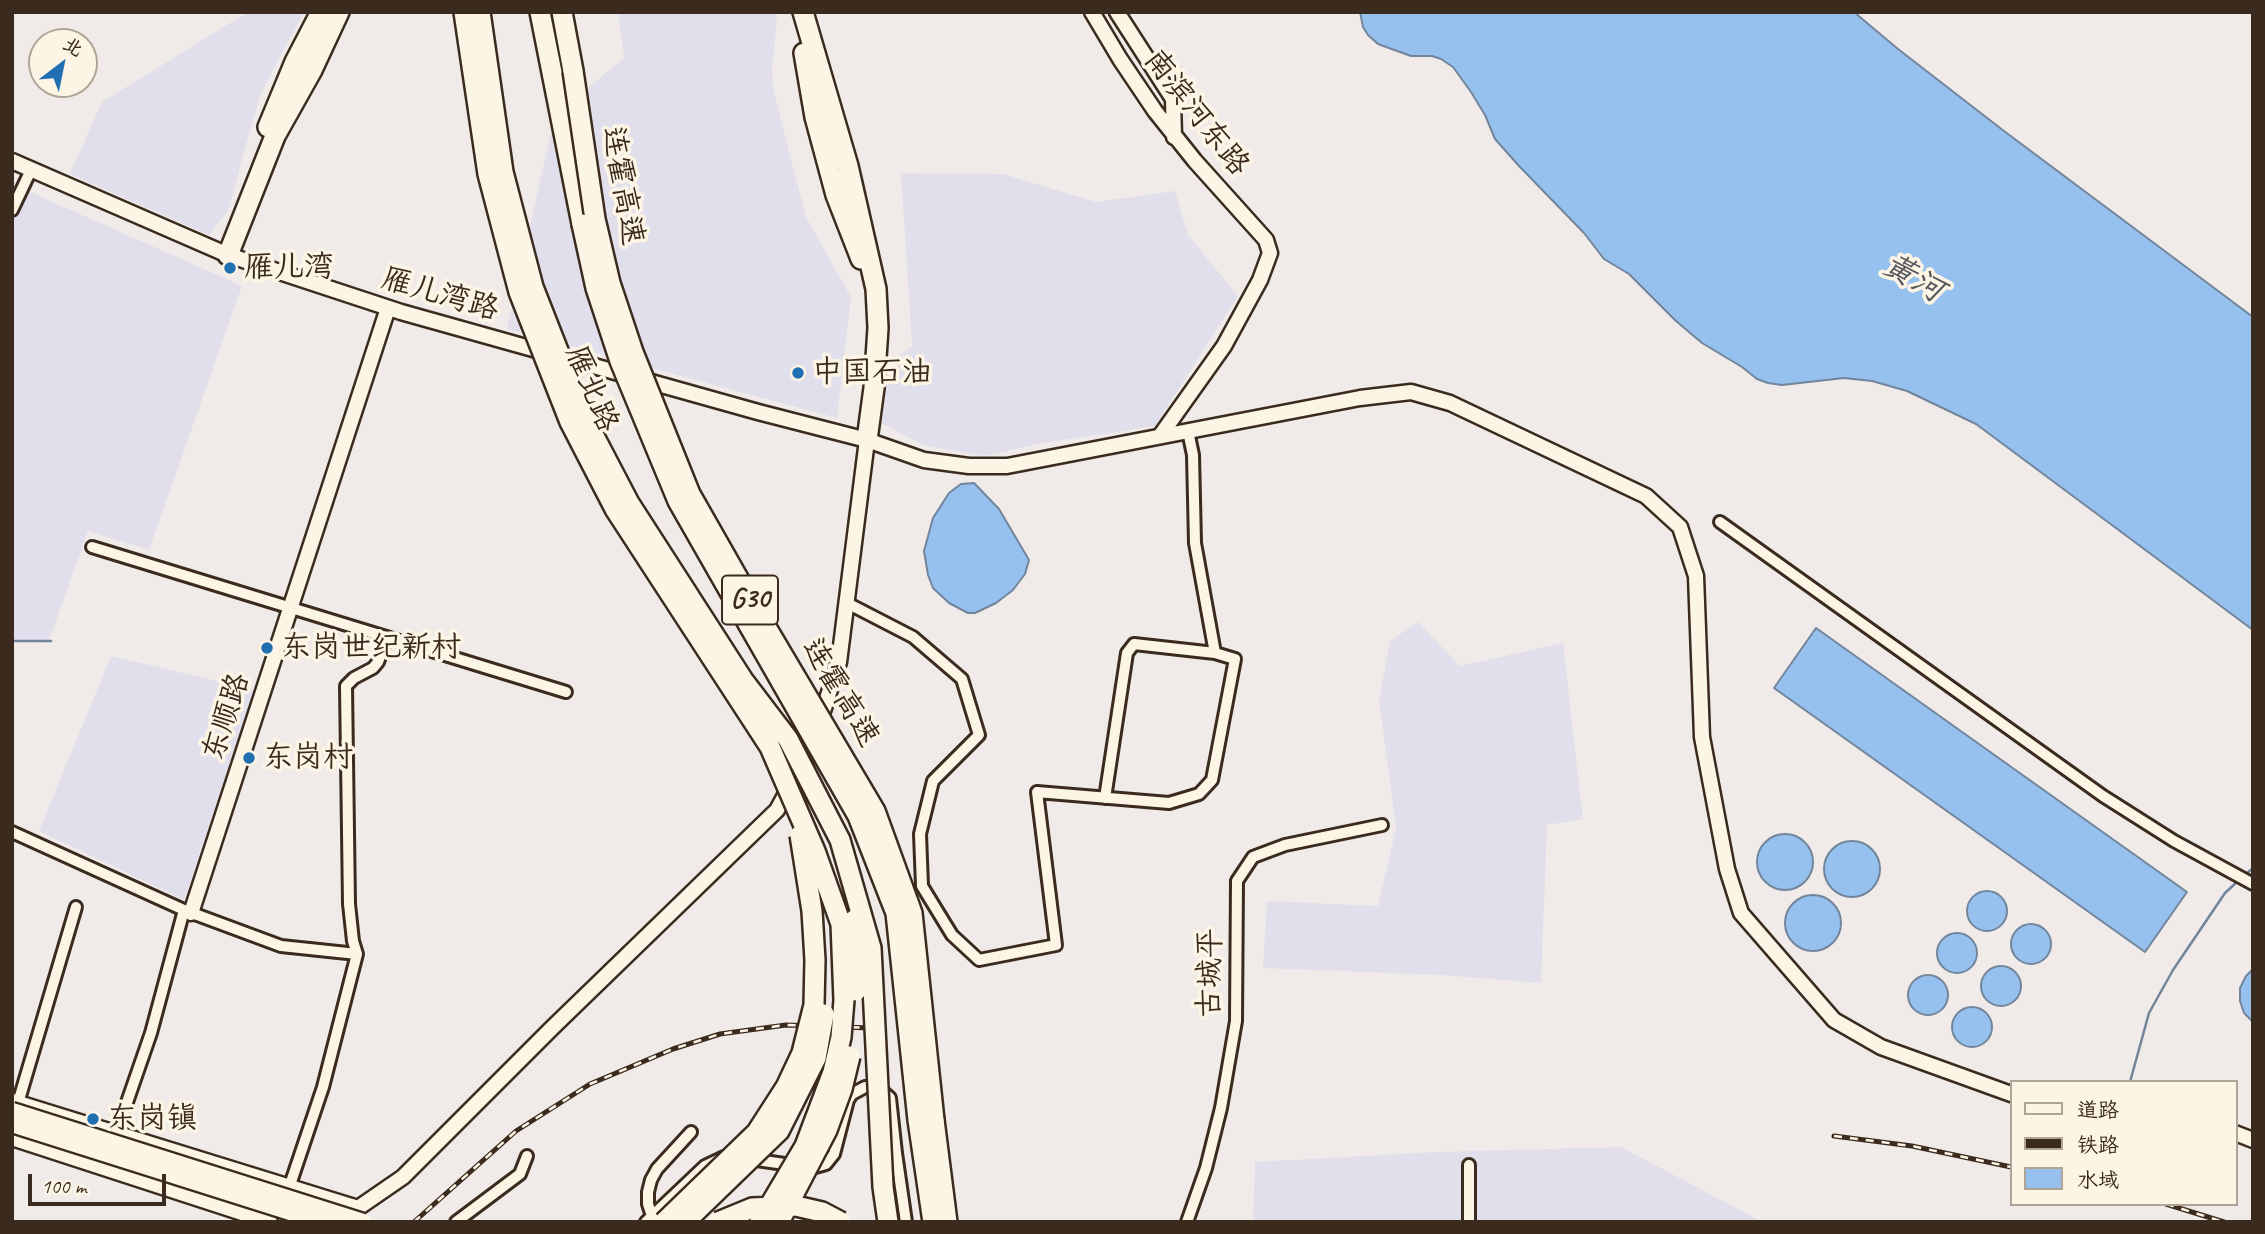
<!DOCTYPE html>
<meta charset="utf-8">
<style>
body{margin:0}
#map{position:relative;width:2265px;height:1234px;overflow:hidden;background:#f0ebe8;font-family:Caveat,"LXGW WenKai TC",sans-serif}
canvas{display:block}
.frame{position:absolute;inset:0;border:14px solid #3b2a1e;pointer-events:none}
.legend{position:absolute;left:2010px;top:1080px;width:228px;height:126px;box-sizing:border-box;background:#fcf5e5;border:2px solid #afa495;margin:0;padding:9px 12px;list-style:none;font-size:21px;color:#3b2a1e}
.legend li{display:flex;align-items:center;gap:14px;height:35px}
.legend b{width:35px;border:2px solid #afa495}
.north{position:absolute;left:28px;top:28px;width:70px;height:70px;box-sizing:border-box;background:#fcf5e5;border:2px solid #afa495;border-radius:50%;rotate:32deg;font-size:19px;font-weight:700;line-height:28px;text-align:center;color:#3b2a1e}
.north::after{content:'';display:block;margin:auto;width:24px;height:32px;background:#1f6fb2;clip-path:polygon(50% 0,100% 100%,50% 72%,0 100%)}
.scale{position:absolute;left:28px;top:1174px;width:138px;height:32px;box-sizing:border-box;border:4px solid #3b2a1e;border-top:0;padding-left:9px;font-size:21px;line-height:24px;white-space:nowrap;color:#3b2a1e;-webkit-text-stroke:5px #fcf5e5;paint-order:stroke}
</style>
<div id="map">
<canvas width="2265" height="1234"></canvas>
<div class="frame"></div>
<ul class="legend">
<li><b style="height:9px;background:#fcf5e5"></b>道路</li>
<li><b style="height:9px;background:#3b2a1e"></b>铁路</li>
<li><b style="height:19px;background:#96c1ef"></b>水域</li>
</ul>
<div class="north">北</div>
<div class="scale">100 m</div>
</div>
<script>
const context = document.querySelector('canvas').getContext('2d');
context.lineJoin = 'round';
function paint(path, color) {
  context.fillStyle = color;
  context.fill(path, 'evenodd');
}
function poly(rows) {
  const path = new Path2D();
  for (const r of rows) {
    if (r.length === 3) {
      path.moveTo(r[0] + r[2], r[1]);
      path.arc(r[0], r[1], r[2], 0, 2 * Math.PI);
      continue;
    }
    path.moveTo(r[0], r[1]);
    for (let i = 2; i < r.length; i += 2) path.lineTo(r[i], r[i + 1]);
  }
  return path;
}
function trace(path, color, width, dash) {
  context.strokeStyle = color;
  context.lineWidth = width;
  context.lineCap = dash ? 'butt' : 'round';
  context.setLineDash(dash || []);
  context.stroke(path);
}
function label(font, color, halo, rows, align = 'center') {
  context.font = font + ' Caveat,"LXGW WenKai TC",sans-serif';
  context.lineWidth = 7;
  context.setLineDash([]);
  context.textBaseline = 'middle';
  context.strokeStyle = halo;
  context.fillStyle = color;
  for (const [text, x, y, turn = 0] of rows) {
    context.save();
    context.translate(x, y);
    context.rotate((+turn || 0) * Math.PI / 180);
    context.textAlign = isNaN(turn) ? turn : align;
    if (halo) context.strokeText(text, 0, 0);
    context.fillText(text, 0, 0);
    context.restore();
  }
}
paint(poly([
 [248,12,304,12,260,95,228,211,209,235,70,174,102,102],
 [618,12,775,12,777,20,772,70,774,93,806,217,851,297,837,418,507,329,555,115,624,58],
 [901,173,1003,174,1096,202,1175,191,1188,235,1238,296,1155,426,1043,443,984,456,923,445,881,423,889,363,912,346],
 [12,184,242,286,149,550,88,531,48,643,12,640],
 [1418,622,1460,666,1563,643,1583,819,1547,825,1541,983,1440,975,1263,968,1267,901,1378,906,1396,828,1379,700,1390,641],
 [111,656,254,690,184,900,39,831],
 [1621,1147,1757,1219,1757,1222,1253,1222,1255,1162,1437,1152]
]), '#e2dfec');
const water = poly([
 [1360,12,1854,12,1898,49,2004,131,2253,317,2253,630,1976,424,1907,391,1872,381,1844,378,1782,385,1768,383,1757,379,1742,367,1702,343,1676,321,1629,274,1604,259,1584,233,1519,166,1495,139,1485,115,1471,92,1453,67,1441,59,1432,56,1411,56,1378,44,1368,35,1363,27,1360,12],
 [974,483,999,509,1029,560,1025,574,1013,590,996,603,975,613,968,613,949,603,933,588,928,575,924,551,933,518,949,493,961,484,974,483],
 [1816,628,2187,892,2145,952,1774,688,1816,628],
 [1785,862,28],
 [1852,869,28],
 [1987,911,20],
 [1813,923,28],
 [2031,944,20],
 [1957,953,20],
 [2001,986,20],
 [2253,969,2253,1022,2244,1013,2240,1001,2240,988,2246,976,2253,969],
 [1928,995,20],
 [1972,1027,20]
]);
paint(water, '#96c1ef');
trace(water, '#72859b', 2);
trace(poly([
 [12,641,51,641],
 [2246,874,2253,868],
 [2130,1082,2149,1013,2173,970,2225,893,2238,881]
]), '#72859b', 2.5);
const street = poly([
 [12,210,31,170],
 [1720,522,2103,796,2174,841,2253,884],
 [92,547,566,692],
 [847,603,913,637,962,679,979,735,933,781,920,834,922,886,952,935,979,960,1056,945,1037,792,1169,803,1199,794,1212,780,1235,659,1215,653,1195,543,1193,455,1188,431],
 [1105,798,1127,653,1134,644,1215,653],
 [12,832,184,910],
 [18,1103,76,907],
 [116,1134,151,1033,184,910,281,946,357,954],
 [750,1159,812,1168,826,1164,834,1154,848,1100,852,1094,865,1087,879,1088,890,1098,896,1153,906,1222],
 [289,1188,323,1087,357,954,353,941,349,904,346,686,354,678,373,668,378,662,387,638],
 [652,1216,648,1204,648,1192,651,1180,657,1169,691,1132],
 [456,1222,520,1174,527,1156],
 [646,1222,705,1166,724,1157],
 [1187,1222,1206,1168,1221,1108,1236,1021,1237,881,1253,857,1285,845,1382,825],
 [1469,1222,1469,1165]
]);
const secondary = poly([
 [1092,12,1120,59,1155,111,1195,161,1266,240,1270,253,1260,280,1224,346,1160,436],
 [1117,12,1173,99,1174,137],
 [12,161,228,255,401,312,758,412,867,440,924,460,969,466,1007,466,1360,398,1411,392,1450,403,1646,496,1680,527,1696,576,1702,737,1727,869,1741,913,1834,1020,1881,1047,2011,1094],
 [191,913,388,308],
 [12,1101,358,1208],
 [2235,1133,2253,1140],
 [12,1138,270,1222],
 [344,1222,358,1208,403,1177,553,1027,777,810,811,748,839,662,867,440]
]);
const highway = poly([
 [540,12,582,224],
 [562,12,573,71],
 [803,12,848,166,876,289,878,328,874,388,867,440],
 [804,53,815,117,836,195,861,259],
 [268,127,295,62,321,12],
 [228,255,275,136,312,70,339,12],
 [918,1120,933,1222],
 [934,1120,947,1222]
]);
trace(street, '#3b2a1e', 16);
trace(secondary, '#3b2a1e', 19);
trace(highway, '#3b2a1e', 24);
trace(street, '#fcf5e5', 10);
trace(secondary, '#fcf5e5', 14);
trace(highway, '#fcf5e5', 19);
const rail = poly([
 [1834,1136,1912,1146,2011,1167],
 [2166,1204,2224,1222],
 [414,1222,516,1131,590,1084,673,1049,720,1034,786,1025,871,1028]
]);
trace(rail, '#3b2a1e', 5);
trace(rail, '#fcf5e5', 2.5, [8]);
const primaryBridge = poly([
 [12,1111,363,1222],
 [12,1124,322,1222]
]);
const highwayBridge = poly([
 [464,12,488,174,519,292,570,422,615,509,770,747,815,851,841,924,844,1000,841,1037,833,1072,805,1146,760,1222],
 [480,12,503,172,533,287,584,417,629,503,743,680,788,739,840,840,871,948,883,1187,888,1222],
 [573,71,595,219,610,283,633,352,690,494,760,617,875,811,912,913,934,1120],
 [582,224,596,288,620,361,678,501,858,816,896,913,918,1120],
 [854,920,856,991],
 [664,1222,757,1132,786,1087,802,1053,814,1005,815,960,812,911,800,835],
 [685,1222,779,1131,816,1058,824,1014],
 [718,1222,752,1208,796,1206,822,1212,841,1222],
 [779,1222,827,1130,842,1089,850,1056]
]);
trace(primaryBridge, '#3b2a1e', 21, []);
trace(highwayBridge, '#3b2a1e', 24, []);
trace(primaryBridge, '#fcf5e5', 16);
trace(highwayBridge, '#fcf5e5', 19);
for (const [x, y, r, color] of [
 [230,268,7,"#1f6fb2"],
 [798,373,7,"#1f6fb2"],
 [267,648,7,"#1f6fb2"],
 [249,758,7,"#1f6fb2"],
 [93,1119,7,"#1f6fb2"]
]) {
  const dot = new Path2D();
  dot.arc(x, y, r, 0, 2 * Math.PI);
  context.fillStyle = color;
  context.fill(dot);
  trace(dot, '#fcf5e5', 2.5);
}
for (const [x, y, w] of [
 [750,600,56]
]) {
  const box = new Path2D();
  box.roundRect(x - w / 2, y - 24.5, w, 49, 5);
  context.fillStyle = '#fcf5e5';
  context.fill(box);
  trace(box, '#3b2a1e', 2);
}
label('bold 28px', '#3b2a1e', null, [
 ["G30",750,600]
]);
label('30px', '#3b2a1e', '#fcf5e5', [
 ["南滨河东路",1196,113,52],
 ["连霍高速",622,186,80],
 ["雁儿湾路",440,295,16],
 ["雁北路",591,389,67],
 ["连霍高速",840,693,59],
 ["东顺路",227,717,-72],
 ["古城平",1211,973,-89]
]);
label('30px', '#3b2a1e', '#fcf5e5', [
 ["雁儿湾",244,268],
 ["中国石油",812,373],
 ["东岗世纪新村",281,648],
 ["东岗村",263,758],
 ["东岗镇",107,1119]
], 'left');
label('italic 32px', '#56575d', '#fcf5e5', [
 ["黄河",1913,279,30]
]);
</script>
